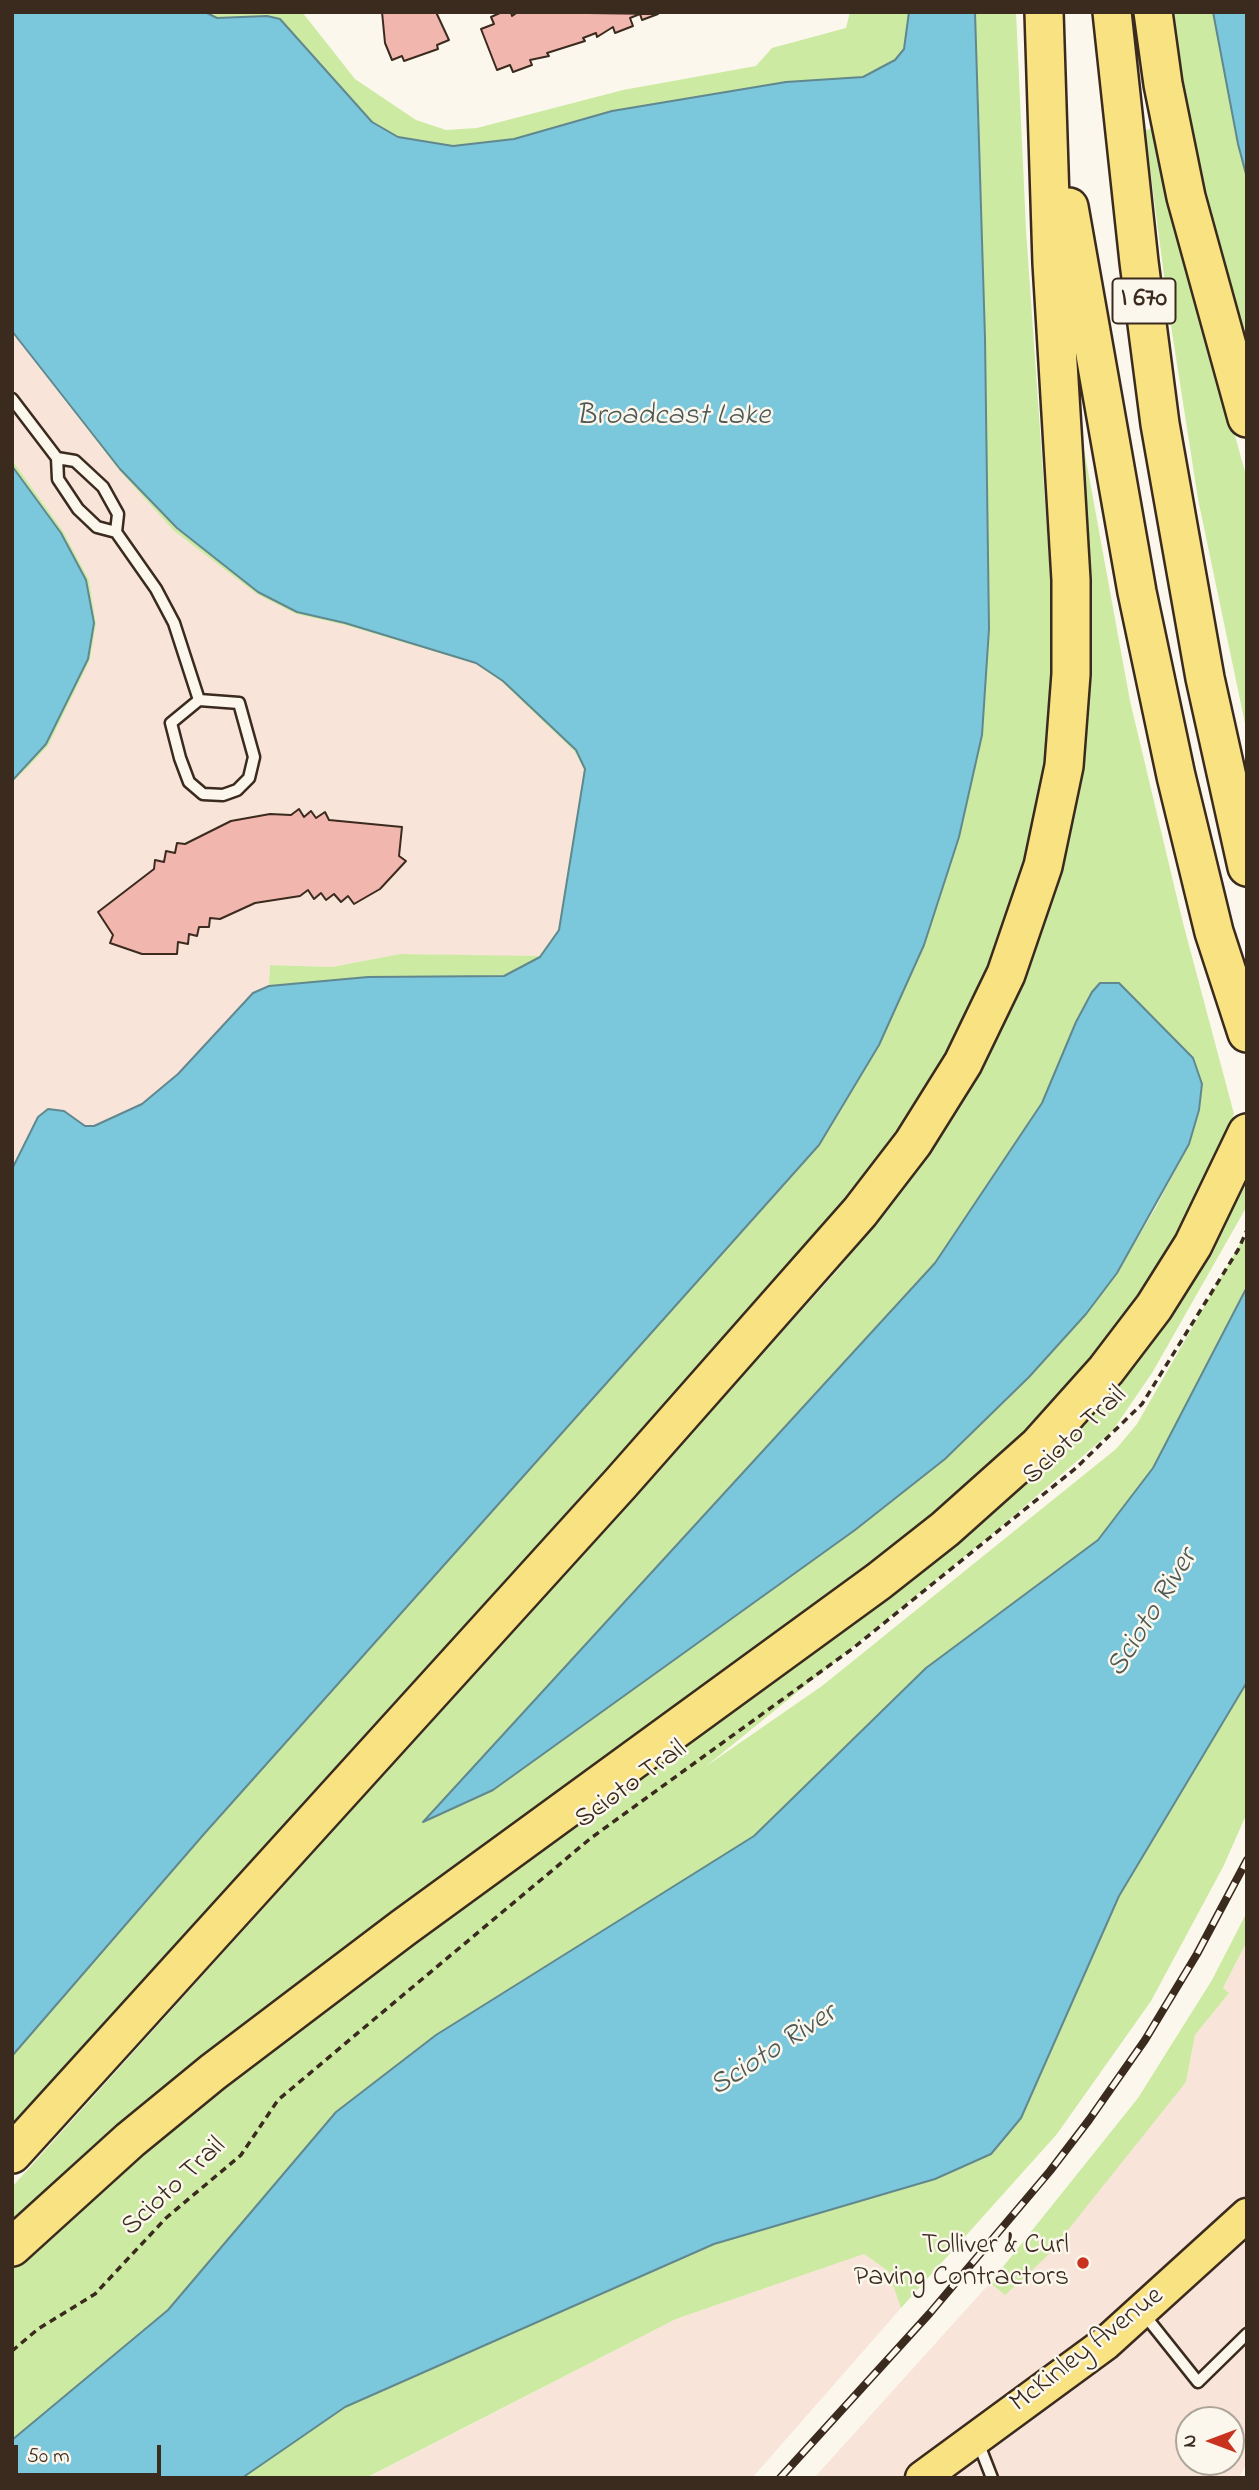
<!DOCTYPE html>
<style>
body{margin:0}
#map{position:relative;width:1259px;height:2490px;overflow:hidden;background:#fbf7ec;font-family:"Indie Flower",sans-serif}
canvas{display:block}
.frame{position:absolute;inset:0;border:14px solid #3b2a1e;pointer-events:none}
.north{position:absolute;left:1175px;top:2406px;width:70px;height:70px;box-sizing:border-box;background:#fbf7ec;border:2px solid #aea59a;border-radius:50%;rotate:270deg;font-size:19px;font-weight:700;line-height:28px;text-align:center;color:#3b2a1e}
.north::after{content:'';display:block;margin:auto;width:24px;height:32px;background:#c8321e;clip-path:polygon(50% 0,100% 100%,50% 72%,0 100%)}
.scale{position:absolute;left:14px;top:2445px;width:147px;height:32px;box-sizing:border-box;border:4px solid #3b2a1e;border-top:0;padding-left:9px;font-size:21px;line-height:24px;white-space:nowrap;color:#3b2a1e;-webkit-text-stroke:5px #fbf7ec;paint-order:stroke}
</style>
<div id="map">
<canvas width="1259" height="2490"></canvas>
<div class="frame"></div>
<div class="north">N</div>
<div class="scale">50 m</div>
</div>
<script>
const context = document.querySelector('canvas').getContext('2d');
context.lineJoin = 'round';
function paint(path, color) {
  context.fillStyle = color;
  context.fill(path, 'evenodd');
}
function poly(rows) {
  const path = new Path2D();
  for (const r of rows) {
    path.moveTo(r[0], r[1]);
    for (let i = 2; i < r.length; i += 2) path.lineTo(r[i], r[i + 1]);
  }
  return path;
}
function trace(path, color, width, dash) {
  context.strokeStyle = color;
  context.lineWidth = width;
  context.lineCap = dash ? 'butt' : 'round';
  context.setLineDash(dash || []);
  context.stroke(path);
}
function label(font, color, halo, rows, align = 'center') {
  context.font = font + ' "Indie Flower",sans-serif';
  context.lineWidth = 5;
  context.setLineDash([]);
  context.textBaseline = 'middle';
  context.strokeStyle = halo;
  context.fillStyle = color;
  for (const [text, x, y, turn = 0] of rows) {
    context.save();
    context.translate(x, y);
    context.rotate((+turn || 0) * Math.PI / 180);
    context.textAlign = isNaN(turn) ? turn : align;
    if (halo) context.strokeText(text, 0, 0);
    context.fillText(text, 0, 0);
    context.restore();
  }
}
paint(poly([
 [12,333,119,470,174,531,257,593,296,614,345,625,476,664,502,682,574,751,584,769,558,930,539,957,400,954,332,967,270,965,269,986,253,993,178,1074,142,1104,94,1126,85,1126,64,1111,37,1117,12,1165,12,784,48,746,90,660,96,624,89,580,63,531,12,460],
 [1247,1941,1247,2462,1239,2478,814,2478,990,2283,1005,2295,1186,2082,1195,2035,1229,1993,1223,1988],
 [1189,2420,1231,2420,1231,2462,1189,2462],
 [864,2254,888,2271,901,2308,752,2478,367,2478,676,2319]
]), '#f8e4d9');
paint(poly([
 [205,12,302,12,355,79,416,120,446,130,477,128,623,90,756,66,772,48,846,28,850,12,909,12,904,49,895,60,863,77,786,82,612,111,514,139,453,146,398,137,372,122,290,30,267,16,217,18],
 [975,12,1016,12,1026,230,1052,602,1053,687,1046,756,1035,819,1020,878,995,956,936,1079,831,1228,12,2134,12,2056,204,1834,819,1145,879,1045,989,629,985,338],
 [1172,12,1213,12,1247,178,1247,349,1196,159,1176,55],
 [1155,128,1173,213,1247,479,1247,733,1198,499,1168,306,1145,130],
 [12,331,120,469,177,528,297,612,345,623,476,663,503,681,576,750,585,769,575,837,559,930,540,957,504,976,368,977,269,986,270,965,332,967,400,954,539,956,558,930,584,769,574,751,502,682,476,664,345,625,296,614,257,594,174,531,119,470],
 [1084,449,1130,701,1183,923,1234,1114,1177,1236,1089,1365,1046,1414,933,1518,150,2101,12,2222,12,2187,837,1271,909,1182,965,1096,1004,1019,1034,944,1078,450],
 [1119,983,1143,1009,1199,1110,1189,1144,1156,1207,1117,1273,1086,1314,1029,1377,945,1459,855,1530,493,1790,425,1820,935,1263,1042,1103,1092,992],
 [12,460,63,531,89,580,96,624,90,660,48,746,12,784,46,744,88,659,94,623,86,580,61,533,12,466],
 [1247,1169,1247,1206,1152,1373,1113,1430,996,1531,705,1767,822,1686,1116,1449,1137,1424,1247,1232,1247,1287,1153,1468,1098,1540,926,1668,754,1836,436,2035,336,2112,168,2310,12,2440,12,2267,185,2117,301,2026,861,1617,958,1542],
 [1247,1682,1247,1813,1223,1867,1151,2001,1057,2134,901,2308,888,2271,864,2254,676,2319,366,2478,242,2478,345,2407,714,2244,935,2179,991,2154,1021,2118,1119,1896],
 [1247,1912,1247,1941,1223,1988,1229,1993,1195,2035,1186,2082,1047,2256,1005,2295,990,2283,1138,2098,1212,1980]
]), '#cceaa2');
const water = poly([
 [12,12,205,12,217,18,267,16,280,19,372,122,398,137,453,146,514,139,612,111,786,82,863,77,895,60,904,49,909,12,975,12,985,338,989,629,982,735,959,837,924,945,879,1045,819,1145,204,1834,12,2056,12,1169,38,1117,48,1109,64,1111,85,1126,94,1126,142,1104,178,1074,253,993,269,986,368,977,504,976,540,957,559,930,585,769,576,750,503,681,476,663,345,623,297,612,258,592,177,528,120,469,15,335,12,331,12,12],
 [1213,12,1247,12,1247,178,1238,144,1213,12],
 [12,466,61,533,86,580,94,623,88,659,46,744,12,781,12,466],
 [1100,983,1119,983,1193,1058,1202,1084,1199,1110,1189,1144,1117,1273,1086,1314,1029,1377,945,1459,855,1530,493,1790,423,1822,935,1263,1042,1103,1076,1022,1092,992,1100,983],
 [1247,1287,1247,1682,1119,1896,1021,2118,991,2154,935,2179,714,2244,345,2407,242,2478,12,2478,12,2440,168,2310,336,2112,436,2035,754,1836,926,1668,1098,1540,1153,1468,1247,1287]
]);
paint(water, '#7bc7db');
trace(water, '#61888f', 2);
const building = poly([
 [382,12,436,12,449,40,437,45,438,49,404,61,402,56,392,60,385,43,382,12],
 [502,12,511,12,512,16,518,12,658,14,642,20,640,14,630,18,633,26,615,33,613,27,597,37,596,33,583,38,585,41,547,53,549,56,530,60,532,65,513,72,510,65,497,70,481,29,494,24,491,17,502,12],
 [299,809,304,817,311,811,316,818,325,812,329,820,402,827,399,856,406,861,380,889,354,904,348,896,341,902,334,894,326,900,321,893,314,899,308,890,300,896,255,903,220,919,210,918,209,927,199,927,197,936,189,934,188,944,178,942,177,954,142,954,110,943,113,935,98,912,154,869,155,860,164,862,166,851,175,853,177,843,185,844,231,821,270,814,291,815,299,809]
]);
paint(building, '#f1b6ae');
trace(building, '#3b2a1e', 2);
const lane = poly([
 [12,399,57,458,58,479,78,509,97,527,116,532,156,589,174,623,199,700],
 [57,458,75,461,103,487,118,514,116,532],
 [199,700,239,703,254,757,249,778,237,790,223,795,203,794,189,782,180,758,171,723,199,700],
 [1143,2313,1198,2382,1247,2334],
 [978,2442,992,2478]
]);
const primary = poly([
 [922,2478,1106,2343,1247,2215]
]);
const highway = poly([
 [1112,12,1139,262,1160,424,1205,678,1247,867],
 [1153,12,1163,84,1186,197,1247,418],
 [1069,207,1137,592,1176,776,1214,932,1247,1033],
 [12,2154,620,1484,860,1212,913,1143,963,1063,1006,974,1043,866,1064,766,1071,674,1071,580,1052,263,1044,12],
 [12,2247,130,2140,213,2072,403,1928,879,1581,945,1529,1038,1446,1106,1370,1154,1307,1193,1245,1247,1133]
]);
trace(lane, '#3b2a1e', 15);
trace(primary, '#3b2a1e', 37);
trace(highway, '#3b2a1e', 42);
trace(poly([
 [12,2351,38,2329,95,2294,166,2218,241,2155,278,2100,378,2016,591,1838,852,1649,1076,1468,1142,1404,1238,1250,1247,1230]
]), '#3b2a1e', 3.5, [7, 5]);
trace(lane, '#fbf7ec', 10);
trace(primary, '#f8e281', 32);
trace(highway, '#f8e281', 37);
const rail = poly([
 [780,2478,930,2313,1050,2171,1089,2120,1145,2040,1197,1954,1247,1860]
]);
trace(rail, '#3b2a1e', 8);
trace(rail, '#fbf7ec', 5, [16]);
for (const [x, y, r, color] of [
 [1083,2263,7,"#c8321e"]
]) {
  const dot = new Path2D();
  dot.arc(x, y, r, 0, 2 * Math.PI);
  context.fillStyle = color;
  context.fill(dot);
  trace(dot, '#fbf7ec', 2.5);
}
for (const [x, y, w] of [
 [1144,301,63]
]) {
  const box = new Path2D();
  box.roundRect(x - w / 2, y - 22.5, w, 45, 5);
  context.fillStyle = '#fbf7ec';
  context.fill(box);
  trace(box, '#3b2a1e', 2);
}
label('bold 26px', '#3b2a1e', null, [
 ["I 670",1144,301]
]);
label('28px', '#3b2a1e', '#fbf7ec', [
 ["Scioto Trail",1076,1437,-43],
 ["Scioto Trail",632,1786,-36],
 ["Scioto Trail",175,2188,-43],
 ["McKinley Avenue",1088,2351,-38]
]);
label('28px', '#3b2a1e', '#fbf7ec', [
 ["Tolliver & Curl",1069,2247],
 ["Paving Contractors",1069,2279]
], 'right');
label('italic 30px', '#4e5957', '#fbf7ec', [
 ["Broadcast Lake",673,418],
 ["Scioto River",1154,1614,-58],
 ["Scioto River",774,2052,-33]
]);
</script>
